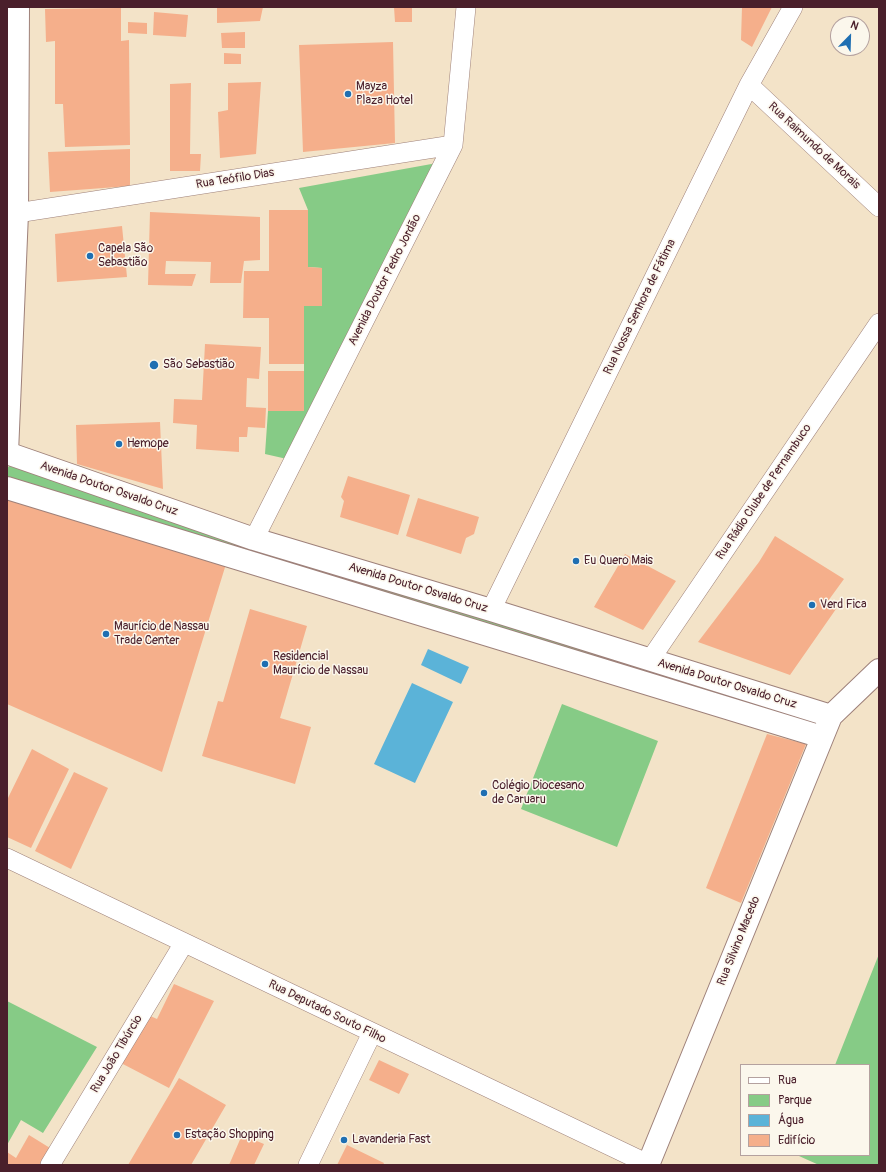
<!DOCTYPE html>
<meta charset="utf-8">
<style>
body{margin:0}
#map{position:relative;width:886px;height:1172px;overflow:hidden;background:#f3e3c8;font-family:Pangolin,sans-serif}
canvas{display:block}
.frame{position:absolute;inset:0;border:8px solid #4a1f2b;pointer-events:none}
.legend{position:absolute;left:740px;top:1064px;width:130px;height:92px;box-sizing:border-box;background:#fbf7ec;border:1px solid #b4a19f;margin:0;padding:5px 7px;list-style:none;font-size:12px;color:#4a1f2b}
.legend li{display:flex;align-items:center;gap:8px;height:20px}
.legend b{width:20px;border:1px solid #b4a19f}
.north{position:absolute;left:830px;top:16px;width:40px;height:40px;box-sizing:border-box;background:#fbf7ec;border:1px solid #b4a19f;border-radius:50%;rotate:23deg;font-size:11px;font-weight:700;line-height:16px;text-align:center;color:#4a1f2b}
.north::after{content:'';display:block;margin:auto;width:14px;height:18px;background:#1f6fb2;clip-path:polygon(50% 0,100% 100%,50% 72%,0 100%)}
</style>
<div id="map">
<canvas width="886" height="1172"></canvas>
<div class="frame"></div>
<ul class="legend">
<li><b style="height:5px;background:#fff"></b>Rua</li>
<li><b style="height:11px;background:#86cb86"></b>Parque</li>
<li><b style="height:11px;background:#5bb3d8"></b>Água</li>
<li><b style="height:11px;background:#f5af8b"></b>Edifício</li>
</ul>
<div class="north">N</div>
</div>
<script>
const context = document.querySelector('canvas').getContext('2d');
context.lineJoin = 'round';
function paint(path, color) {
  context.fillStyle = color;
  context.fill(path, 'evenodd');
}
function poly(rows) {
  const path = new Path2D();
  for (const r of rows) {
    path.moveTo(r[0], r[1]);
    for (let i = 2; i < r.length; i += 2) path.lineTo(r[i], r[i + 1]);
  }
  return path;
}
function trace(path, color, width, dash) {
  context.strokeStyle = color;
  context.lineWidth = width;
  context.lineCap = dash ? 'butt' : 'round';
  context.setLineDash(dash || []);
  context.stroke(path);
}
function label(font, color, halo, rows, align = 'center') {
  context.font = font + ' Pangolin,sans-serif';
  context.lineWidth = 3;
  context.setLineDash([]);
  context.textBaseline = 'middle';
  context.strokeStyle = halo;
  context.fillStyle = color;
  for (const [text, x, y, turn = 0] of rows) {
    context.save();
    context.translate(x, y);
    context.rotate((+turn || 0) * Math.PI / 180);
    context.textAlign = isNaN(turn) ? turn : align;
    if (halo) context.strokeText(text, 0, 0);
    context.fillText(text, 0, 0);
    context.restore();
  }
}
paint(poly([
 [437,163,287,459,265,454,268,411,304,411,304,306,322,306,322,268,308,267,308,210,299,188],
 [9,466,491,611,828,717,820,735,7,483,7,469],
 [562,704,658,741,617,847,521,809],
 [879,954,879,1165,819,1165,799,1156,800,1155,869,1155,869,1065,835,1065],
 [7,1001,97,1047,43,1133,21,1120,7,1145]
]), '#86cb86');
paint(poly([
 [428,649,469,667,461,684,421,665],
 [412,683,453,702,415,783,374,764]
]), '#5bb3d8');
paint(poly([
 [217,7,263,7,260,21,217,23],
 [394,7,412,7,412,22,395,22],
 [742,7,772,7,752,47,741,40],
 [121,8,121,41,129,40,130,145,65,147,63,104,55,104,55,41,46,42,45,9],
 [154,12,188,15,186,37,153,35],
 [128,22,147,23,147,34,128,33],
 [245,32,245,48,222,48,221,33],
 [393,42,395,143,303,152,299,45],
 [224,53,241,54,241,64,224,64],
 [261,82,256,154,220,158,218,112,228,110,228,83],
 [191,83,190,154,201,154,200,171,170,171,170,84],
 [130,149,130,186,50,192,48,152],
 [269,210,308,210,308,267,322,268,322,306,304,306,304,364,269,364,269,318,243,318,244,271,269,271],
 [150,212,260,217,260,260,244,261,241,283,210,283,211,262,166,261,165,274,196,274,192,286,148,285],
 [122,226,127,277,57,282,55,234],
 [205,344,261,347,259,379,247,378,246,407,266,408,265,428,248,427,247,437,239,437,239,452,196,449,197,425,173,423,174,399,202,400],
 [268,371,304,371,304,411,268,411],
 [160,422,163,489,77,464,76,425],
 [348,476,410,495,398,535,340,517,344,501,341,497],
 [7,496,226,564,162,772,7,704],
 [418,498,479,517,474,534,466,538,461,554,406,536],
 [775,536,844,579,828,601,836,609,790,675,698,642,759,562],
 [625,554,676,581,643,630,594,607],
 [250,609,307,626,280,718,311,727,295,784,202,756,218,701,223,702],
 [767,734,806,744,741,903,706,888],
 [32,749,69,769,31,848,7,837,7,800],
 [74,772,108,788,71,869,35,851],
 [174,984,214,1001,169,1088,119,1062,148,1015,157,1019],
 [379,1060,409,1074,399,1094,369,1080],
 [179,1078,226,1105,191,1165,128,1165],
 [29,1135,50,1148,40,1165,7,1165,7,1152,16,1158],
 [242,1135,264,1144,254,1165,229,1165],
 [347,1145,384,1163,383,1165,337,1165]
]), '#f5af8b');
const street = poly([
 [749,85,879,207],
 [17,213,453,145],
 [254,539,453,145,466,7],
 [491,610,749,85,793,7],
 [650,660,879,323],
 [7,858,648,1164],
 [50,1165,184,943],
 [308,1165,372,1033]
]);
const secondary = poly([
 [7,453,254,539,491,610,831,716],
 [7,488,822,737],
 [648,1165,831,716,879,670]
]);
const primary = poly([
 [7,453,17,213,18,7]
]);
trace(street, '#9e817a', 20);
trace(secondary, '#9e817a', 24);
trace(primary, '#9e817a', 24);
trace(street, '#fff', 19);
trace(secondary, '#fff', 22);
trace(primary, '#fff', 22);
for (const [x, y, r, color] of [
 [348,94,4,"#1f6fb2"],
 [90,256,4,"#1f6fb2"],
 [154,365,5,"#1f6fb2"],
 [119,444,4,"#1f6fb2"],
 [576,561,4,"#1f6fb2"],
 [812,605,4,"#1f6fb2"],
 [106,634,4,"#1f6fb2"],
 [265,664,4,"#1f6fb2"],
 [484,793,4,"#1f6fb2"],
 [177,1135,4,"#1f6fb2"],
 [344,1140,4,"#1f6fb2"]
]) {
  const dot = new Path2D();
  dot.arc(x, y, r, 0, 2 * Math.PI);
  context.fillStyle = color;
  context.fill(dot);
  trace(dot, '#fbf7ec', 1.5);
}
label('12px', '#4a1f2b', '#fbf7ec', [
 ["Mayza",356,87],
 ["Plaza Hotel",356,101],
 ["Capela São",98,249],
 ["Sebastião",98,263],
 ["São Sebastião",163,365],
 ["Hemope",127,444],
 ["Eu Quero Mais",584,561],
 ["Verd Fica",820,605],
 ["Maurício de Nassau",114,627],
 ["Trade Center",114,641],
 ["Residencial",273,657],
 ["Maurício de Nassau",273,671],
 ["Colégio Diocesano",492,786],
 ["de Caruaru",492,800],
 ["Estação Shopping",185,1135],
 ["Lavanderia Fast",352,1140]
], 'left');
label('12px', '#4a1f2b', '#fbf7ec', [
 ["Rua Raimundo de Morais",814,146,43],
 ["Rua Teófilo Dias",235,179,-9],
 ["Avenida Doutor Pedro Jordão",385,280,-63],
 ["Rua Nossa Senhora de Fátima",640,307,-64],
 ["Avenida Doutor Osvaldo Cruz",109,489,19],
 ["Rua Rádio Clube de Pernambuco",764,492,-56],
 ["Avenida Doutor Osvaldo Cruz",418,588,17],
 ["Avenida Doutor Osvaldo Cruz",727,684,17],
 ["Rua Silvino Macedo",739,941,-68],
 ["Rua Deputado Souto Filho",327,1012,26],
 ["Rua João Tibúrcio",117,1054,-59]
]);
</script>
